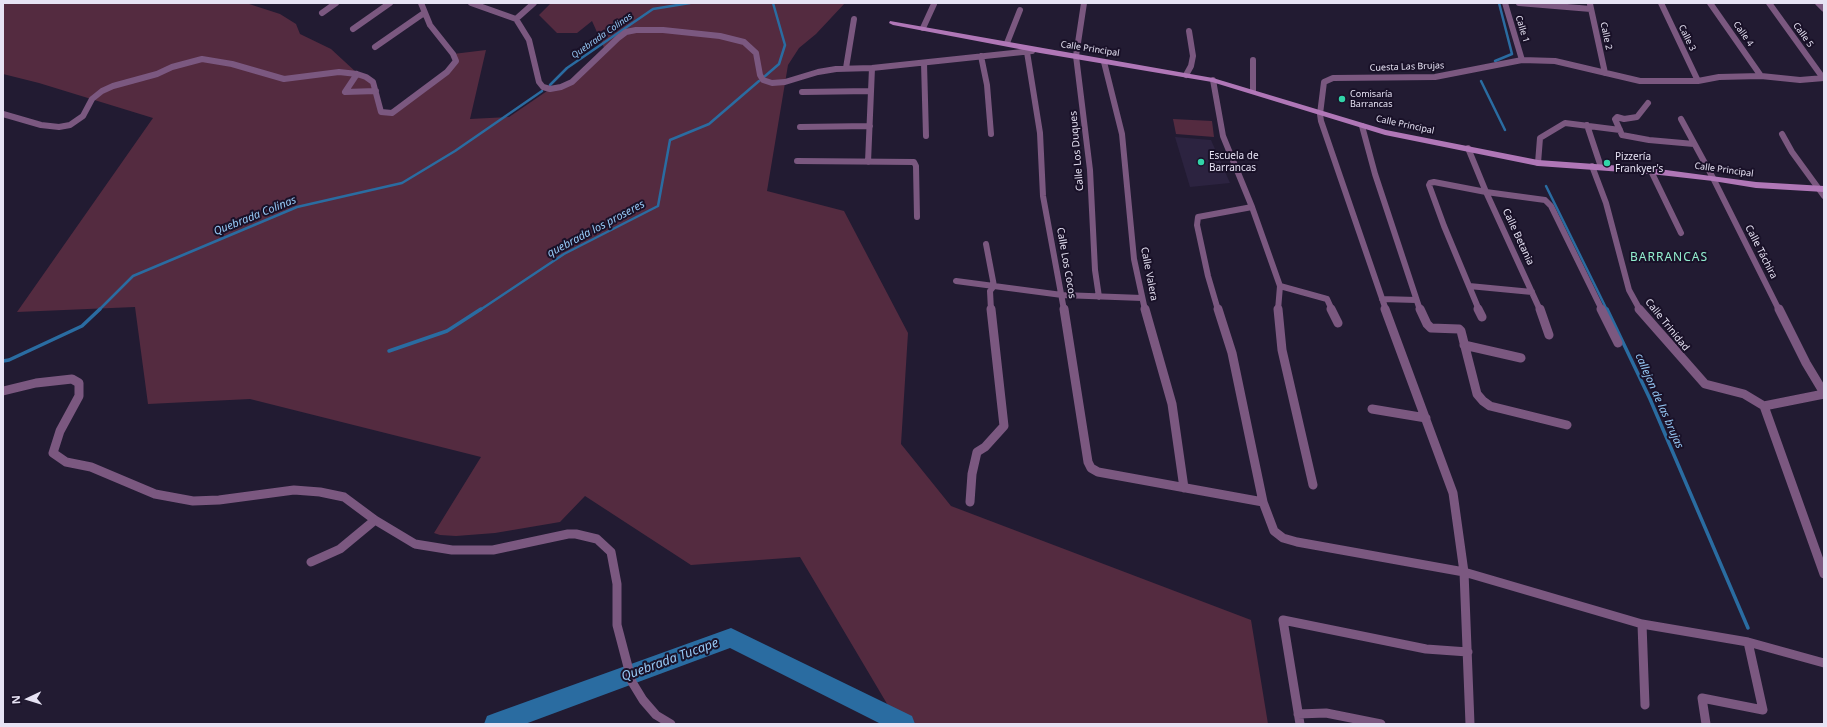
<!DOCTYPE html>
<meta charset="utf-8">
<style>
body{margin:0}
#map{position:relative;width:1827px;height:727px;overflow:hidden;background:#221b32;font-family:"Noto Sans",sans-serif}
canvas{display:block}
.frame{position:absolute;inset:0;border:4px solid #e7e3f4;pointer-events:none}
.north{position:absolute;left:8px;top:679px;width:40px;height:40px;-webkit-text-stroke:3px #191128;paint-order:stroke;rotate:266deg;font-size:11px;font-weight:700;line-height:16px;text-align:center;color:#e7e3f4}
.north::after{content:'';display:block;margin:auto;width:14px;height:18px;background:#e7e3f4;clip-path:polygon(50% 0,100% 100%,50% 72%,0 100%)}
</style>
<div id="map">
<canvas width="1827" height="727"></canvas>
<div class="frame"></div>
<div class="north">N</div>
</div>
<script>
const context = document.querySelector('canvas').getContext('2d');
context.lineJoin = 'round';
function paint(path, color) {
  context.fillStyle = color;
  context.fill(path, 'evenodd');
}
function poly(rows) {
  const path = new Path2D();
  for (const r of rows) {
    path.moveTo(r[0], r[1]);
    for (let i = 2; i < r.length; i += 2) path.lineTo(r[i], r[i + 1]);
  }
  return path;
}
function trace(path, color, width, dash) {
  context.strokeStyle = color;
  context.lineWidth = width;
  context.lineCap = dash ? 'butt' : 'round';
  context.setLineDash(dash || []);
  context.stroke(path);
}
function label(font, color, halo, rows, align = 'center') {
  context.font = font + ' "Noto Sans",sans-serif';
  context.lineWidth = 4;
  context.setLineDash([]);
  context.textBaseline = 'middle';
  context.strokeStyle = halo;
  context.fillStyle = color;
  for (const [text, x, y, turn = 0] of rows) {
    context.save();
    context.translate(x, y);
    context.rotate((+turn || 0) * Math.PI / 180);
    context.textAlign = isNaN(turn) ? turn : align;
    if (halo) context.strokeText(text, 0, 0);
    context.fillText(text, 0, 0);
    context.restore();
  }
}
paint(poly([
 [1175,137,1211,140,1230,183,1190,187]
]), '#2c2340');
paint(poly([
 [3,3,246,3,280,14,296,24,300,34,331,49,357,73,373,81,382,111,388,113,445,71,455,61,453,54,486,50,470,119,509,117,550,89,572,81,605,50,592,21,577,33,557,33,539,15,551,3,845,3,816,34,799,48,788,65,767,191,844,211,908,333,901,444,951,506,1251,620,1268,724,899,724,800,557,691,565,585,496,560,522,495,533,456,536,440,535,434,533,481,457,250,399,148,404,135,307,17,312,153,118,39,83,3,74],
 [1173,119,1212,121,1214,137,1176,134]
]), '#542b40');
trace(poly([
 [1495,61,1512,54,1499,3],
 [764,77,779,64,785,45,773,3],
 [1481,81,1505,130],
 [550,85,567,68,653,9,690,3],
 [1546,186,1607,310],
 [99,310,133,276,297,207,402,183,455,151,542,91],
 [480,310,564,254,658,206,670,140,709,124,759,81]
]), '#2a6ca1', 2.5);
trace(poly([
 [1607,309,1650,399,1748,628],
 [389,351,447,331,481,309],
 [3,361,9,360,82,326,100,309]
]), '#2a6ca1', 3.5);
paint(poly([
 [731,628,912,716,915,724,881,724,730,648,525,724,484,724,487,716,495,713,731,628]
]), '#2a6ca1');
trace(poly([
 [471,3,516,19,529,40,539,82,543,87,550,89,561,87,572,82,618,38,626,32,636,30,663,30,720,36,744,42,756,53,760,75,763,80,772,83,785,82,818,72,836,69,872,68,1032,51],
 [1084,3,1076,56,1090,170,1095,270,1099,297],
 [1505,3,1522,60],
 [1519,3,1591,9],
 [1661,3,1698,81],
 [1710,3,1761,76],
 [1769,3,1823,78],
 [1818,3,1824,9],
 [1590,4,1605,73],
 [322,13,336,3],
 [516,19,534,3],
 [923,28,934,4],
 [353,29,390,3],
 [1007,43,1020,10],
 [375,47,424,13],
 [1027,52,1040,133,1043,196,1064,310],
 [981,56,987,85,991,134],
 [1253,60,1253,91],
 [1104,62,1122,134,1134,259,1145,310],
 [924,63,926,136],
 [846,68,854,19],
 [357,74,345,92,376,91],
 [1186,75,1191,66,1193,56,1189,31],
 [1213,80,1223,136,1252,207,1280,286,1327,299,1332,310],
 [802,92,871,91],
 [1648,103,1637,117,1624,119,1617,117,1615,119,1622,135,1649,140,1694,144],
 [3,114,41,125,59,127,70,125,83,116,92,99,102,91,113,86,157,74,172,67,202,59,232,64,284,79,339,72,357,74,366,77,373,82,381,112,392,113,447,72,456,61,453,54,430,25,421,3],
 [1681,119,1713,178,1779,310],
 [1587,125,1601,167],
 [1362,126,1375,174,1420,310],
 [800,127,870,126],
 [1782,134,1792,152,1824,196],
 [1468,148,1486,192,1540,310],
 [797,161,914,162,916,166,917,217],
 [868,162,872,68],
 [1538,163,1540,138,1565,123,1620,130],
 [1592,166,1606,203,1629,290,1640,310],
 [1651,171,1681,233],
 [986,244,994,286,990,291,991,310],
 [956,281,1062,295,1142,298],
 [1469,286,1479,310],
 [1532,292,1469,286,1444,226,1429,185,1430,183,1434,182,1486,192,1545,200,1551,206,1602,310],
 [1382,299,1416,300],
 [1218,310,1208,276,1197,225,1198,217,1252,207],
 [1278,310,1280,286],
 [1386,310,1321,121,1320,114,1324,82,1333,78,1435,77,1522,60,1555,61,1640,81,1698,81,1719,77,1761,76,1800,80,1824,78]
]), '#7b5880', 6);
trace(poly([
 [1064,309,1088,462,1091,468,1098,472,1263,502,1274,531,1283,538,1297,542,1464,572,1642,624,1748,642,1824,663],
 [1145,309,1172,404,1184,488],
 [1218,309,1232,353,1263,502],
 [1278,309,1282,350,1313,485],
 [1331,309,1338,323],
 [1385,309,1453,493,1464,572,1470,724],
 [1420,309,1427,324,1431,328,1459,329,1461,331,1477,394,1483,401,1490,406,1567,425],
 [1478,309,1482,317],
 [1540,309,1549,335],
 [1601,309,1618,343],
 [1639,309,1705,384,1744,394,1764,406],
 [1779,309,1806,363,1824,393],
 [1464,345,1521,358],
 [3,391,36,383,72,379,79,383,79,396,60,431,53,453,66,462,91,467,155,494,193,501,219,500,294,490,320,492,344,497,375,520,415,544,452,550,493,550,568,534,576,534,597,539,611,552,617,584,617,625,632,682,643,700,656,715,671,724],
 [1824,394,1764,406,1824,574],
 [1372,409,1426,418],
 [970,502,972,474,977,452,985,447,1004,426,991,309],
 [311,562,340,549,375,520],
 [1642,624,1645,705],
 [1298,714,1326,713,1381,724],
 [1300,724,1283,620,1426,649,1468,652],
 [1706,724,1702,698,1763,710,1748,642]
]), '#7b5880', 9);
paint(poly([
 [890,21,1213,78,1386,130,1538,160,1651,168,1756,182,1824,186,1824,192,1756,188,1713,181,1651,174,1538,166,1385,135,1212,82,1040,53,893,25,889,23,890,21]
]), '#b077b7');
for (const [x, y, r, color] of [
 [1342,99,4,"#32d4a8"],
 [1201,162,4,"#32d4a8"],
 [1607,163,4,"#32d4a8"]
]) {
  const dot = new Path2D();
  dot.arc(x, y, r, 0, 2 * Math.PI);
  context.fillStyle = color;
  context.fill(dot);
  trace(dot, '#191128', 1.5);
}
label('9px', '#e7e3f4', '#191128', [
 ["Calle 1",1522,29,73],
 ["Calle 4",1743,34,55],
 ["Calle 5",1803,35,54],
 ["Calle 2",1606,36,78],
 ["Calle 3",1687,38,64],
 ["Calle Principal",1090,49,9],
 ["Cuesta Las Brujas",1407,67,-2],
 ["Calle Principal",1405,125,12],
 ["Calle Principal",1724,170,8]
]);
label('italic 9px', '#95c7f4', '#191128', [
 ["Quebrada Colinas",602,36,-35]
]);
label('9px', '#e7e3f4', '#191128', [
 ["Comisaría",1350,94],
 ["Barrancas",1350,104]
], 'left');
label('10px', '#e7e3f4', '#191128', [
 ["Calle Los Duques",1077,151,-95],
 ["Calle Betania",1518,237,65],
 ["Calle Táchira",1761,252,63],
 ["Calle Los Cocos",1066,263,80],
 ["Calle Valera",1149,274,79],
 ["Calle Trinidad",1667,325,51]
]);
label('10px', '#e7e3f4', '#191128', [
 ["Escuela de",1209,156],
 ["Barrancas",1209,168],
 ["Pizzería",1615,157],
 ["Frankyer's",1615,169]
], 'left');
label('italic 11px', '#95c7f4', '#191128', [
 ["Quebrada Colinas",255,216,-22],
 ["quebrada los proseres",596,229,-28],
 ["callejon de las brujas",1659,401,66]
]);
context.letterSpacing = '1px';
label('12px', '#92eece', '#191128', [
 ["BARRANCAS",1669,258]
]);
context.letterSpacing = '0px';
label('italic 13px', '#95c7f4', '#191128', [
 ["Quebrada Tucape",670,660,-20]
]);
</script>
